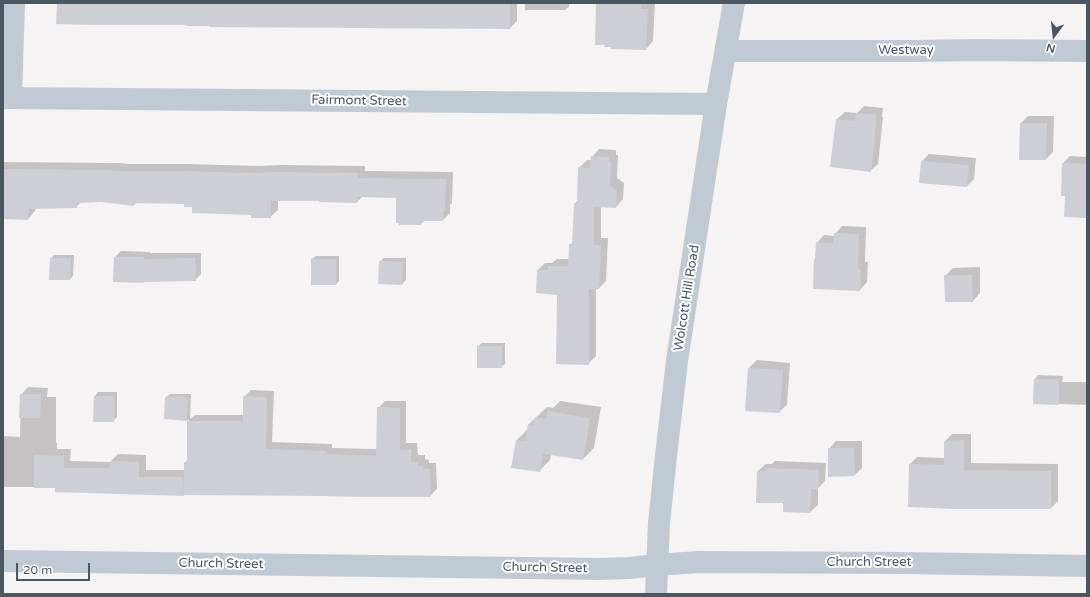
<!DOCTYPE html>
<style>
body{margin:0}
#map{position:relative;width:1090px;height:597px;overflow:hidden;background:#f5f3f3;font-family:"Varela Round",sans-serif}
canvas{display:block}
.frame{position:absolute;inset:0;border:4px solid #4a5661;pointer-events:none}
.north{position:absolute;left:1034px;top:16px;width:40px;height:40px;-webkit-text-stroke:3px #fff;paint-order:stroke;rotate:195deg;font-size:11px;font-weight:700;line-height:16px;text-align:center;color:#4a5661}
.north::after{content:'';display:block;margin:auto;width:14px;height:18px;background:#4a5661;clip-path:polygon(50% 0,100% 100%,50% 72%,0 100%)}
.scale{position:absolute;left:16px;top:563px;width:74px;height:18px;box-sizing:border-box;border:2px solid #4a5661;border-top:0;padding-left:5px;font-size:12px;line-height:14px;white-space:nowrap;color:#4a5661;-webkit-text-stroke:3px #fff;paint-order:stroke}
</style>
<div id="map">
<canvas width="1090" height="597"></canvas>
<div class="frame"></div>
<div class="north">N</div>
<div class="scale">20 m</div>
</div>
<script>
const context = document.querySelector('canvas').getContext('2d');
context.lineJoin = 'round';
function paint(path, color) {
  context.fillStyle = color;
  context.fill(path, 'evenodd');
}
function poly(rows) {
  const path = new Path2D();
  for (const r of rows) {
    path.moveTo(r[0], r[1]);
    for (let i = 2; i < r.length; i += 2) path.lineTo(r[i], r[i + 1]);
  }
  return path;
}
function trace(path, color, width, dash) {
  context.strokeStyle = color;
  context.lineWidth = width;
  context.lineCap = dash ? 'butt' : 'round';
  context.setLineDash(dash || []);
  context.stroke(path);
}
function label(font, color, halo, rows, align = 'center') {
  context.font = font + ' "Varela Round",sans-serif';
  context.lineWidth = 4;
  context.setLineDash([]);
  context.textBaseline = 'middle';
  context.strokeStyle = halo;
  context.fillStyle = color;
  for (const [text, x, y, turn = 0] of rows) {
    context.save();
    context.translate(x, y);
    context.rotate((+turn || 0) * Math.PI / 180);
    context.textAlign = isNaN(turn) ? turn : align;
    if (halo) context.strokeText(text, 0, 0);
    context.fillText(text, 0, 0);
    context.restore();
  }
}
paint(poly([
 [58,3,517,3,517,21,510,28,187,24],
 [525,3,569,3,569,7,565,10,525,10],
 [599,3,655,3,653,41,646,49],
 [864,106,883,108,882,117,883,117,878,164,870,171,837,119,845,112,857,113],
 [1028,116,1054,116,1053,152,1046,159,1021,123],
 [599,149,616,150,616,155,618,155,617,178,624,183,623,199,616,207,601,206,601,238,608,238,606,281,599,288,596,288,596,356,588,364,558,294,538,270,545,263,552,263,557,259,569,259,570,245,573,242,575,203,578,200,579,168,587,160,592,160,592,157],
 [929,154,976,158,974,179,967,186,922,161],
 [1070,156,1087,157,1087,216,1066,195,1063,163],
 [3,162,118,163,130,164,187,164,259,166,282,165,365,166,365,171,453,172,452,203,450,205,450,213,443,220,425,220,421,224,397,197,363,196,357,202,320,200,278,200,278,210,270,217,252,214,193,206,186,203,137,202,134,205,101,201,82,201,76,207,36,208,35,211,28,219,3,218],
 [842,226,866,227,865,262,868,262,867,282,860,290,817,243,824,235,835,236,835,234],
 [121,251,150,252,150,253,201,253,201,274,195,280,115,257],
 [54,255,74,255,73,276,70,279,51,258],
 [316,256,339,256,339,281,336,284,312,259],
 [383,258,406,258,406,280,402,284,380,262],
 [980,267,980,293,973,301,945,276,953,268],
 [482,343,505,343,505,364,501,367,478,346],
 [757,360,790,363,787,405,779,412,746,410,749,368],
 [1038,375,1063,376,1062,382,1087,382,1087,425,1087,405,1034,403,1035,379],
 [28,387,48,388,47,397,56,397,56,443,57,443,57,449,71,449,70,461,110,462,118,454,146,455,146,470,185,470,185,463,188,459,188,422,189,420,166,418,166,397,170,394,191,394,190,419,195,415,244,415,244,397,251,390,274,391,272,442,332,444,332,448,377,449,378,408,385,401,406,401,406,443,417,443,418,455,425,455,425,459,429,460,429,463,436,463,437,489,430,496,185,494,183,495,57,487,3,487,3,436,20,437,21,395],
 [98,392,117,392,117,417,113,421,95,396],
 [560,401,601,407,594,448,583,459,551,454,550,460,539,471,512,467,517,440,528,429,529,424,547,407,553,408],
 [952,434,971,434,971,463,1058,464,1058,501,1051,508,910,464,917,457,945,458,945,441],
 [836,441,862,441,862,468,855,475,829,449],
 [775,461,826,463,825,481,818,488,818,505,810,512,784,502,758,471,766,464,772,464]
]), '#0003');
paint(poly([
 [57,3,510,3,510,29,209,27,209,26,186,26,186,25,95,25,56,24],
 [596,3,641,3,641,9,648,9,646,50,611,49,611,47,604,47,605,45,595,45],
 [856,113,876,115,875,124,876,125,871,172,830,167,836,119,855,121],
 [1020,123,1047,123,1046,160,1019,160],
 [591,156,609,157,609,162,611,162,610,185,617,191,616,208,594,207,594,245,601,246,599,289,589,289,589,365,556,364,557,295,536,293,537,270,548,270,548,266,568,266,569,244,572,244,574,203,577,203,578,167,590,168],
 [921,161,969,165,967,187,919,183],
 [1062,163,1087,164,1087,218,1064,217,1065,196,1061,196],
 [3,169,110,170,122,171,179,171,251,173,274,172,358,173,358,178,446,179,445,212,443,211,443,221,421,221,421,225,399,225,399,223,396,223,396,198,358,197,357,203,319,202,319,201,271,201,271,218,251,218,251,215,192,213,192,207,184,207,184,204,134,203,134,206,101,202,77,203,77,208,29,209,28,220,3,219],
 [834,233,859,234,858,269,861,269,860,291,813,289,814,259,815,259,816,242,833,243],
 [114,257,144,257,144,259,195,258,196,281,144,282,144,283,113,282],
 [50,258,71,258,70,280,49,280],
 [311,259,336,259,336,285,311,285],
 [379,261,403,262,402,285,378,284],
 [944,275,972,275,973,302,945,302],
 [477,346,502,346,502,368,477,368],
 [748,368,783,370,780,413,745,411],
 [1034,379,1059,379,1059,405,1033,404],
 [20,394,41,394,40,418,19,418],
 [94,396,114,396,114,422,93,422],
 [176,396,188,397,187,421,164,419,165,397],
 [243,396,267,397,266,449,325,451,326,454,376,456,377,407,400,408,400,450,411,449,411,462,418,462,418,466,423,466,423,469,430,469,431,497,364,497,322,496,184,495,184,462,187,463,187,421,243,421],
 [548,411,590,418,583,460,543,454,540,472,511,468,516,440,525,441,528,424,533,425,535,417,547,419],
 [964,440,964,470,1051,471,1051,509,954,509,908,507,909,464,944,465,944,441],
 [828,448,854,448,855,476,828,477],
 [34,455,64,456,64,468,109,468,110,461,139,462,139,477,183,477,184,496,55,492,55,488,34,488],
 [766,468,819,470,818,489,811,489,810,513,783,512,783,503,756,503,757,471,766,471]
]), '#cdcfd5');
trace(poly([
 [726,51,916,51,975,50,1087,51],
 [3,98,716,104],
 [11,98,14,3],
 [656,565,699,562,904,563,1087,566]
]), '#c1cad2', 22);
trace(poly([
 [3,561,599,569,629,568,656,565],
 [656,594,659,523,666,456,677,361,716,104,734,3]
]), '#c1cad2', 22);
label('13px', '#4a5661', '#fff', [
 ["Westway",906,51],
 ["Fairmont Street",359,101,1],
 ["Wolcott Hill Road",687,298,-81],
 ["Church Street",869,563],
 ["Church Street",221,564,1],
 ["Church Street",545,568,1]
]);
</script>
